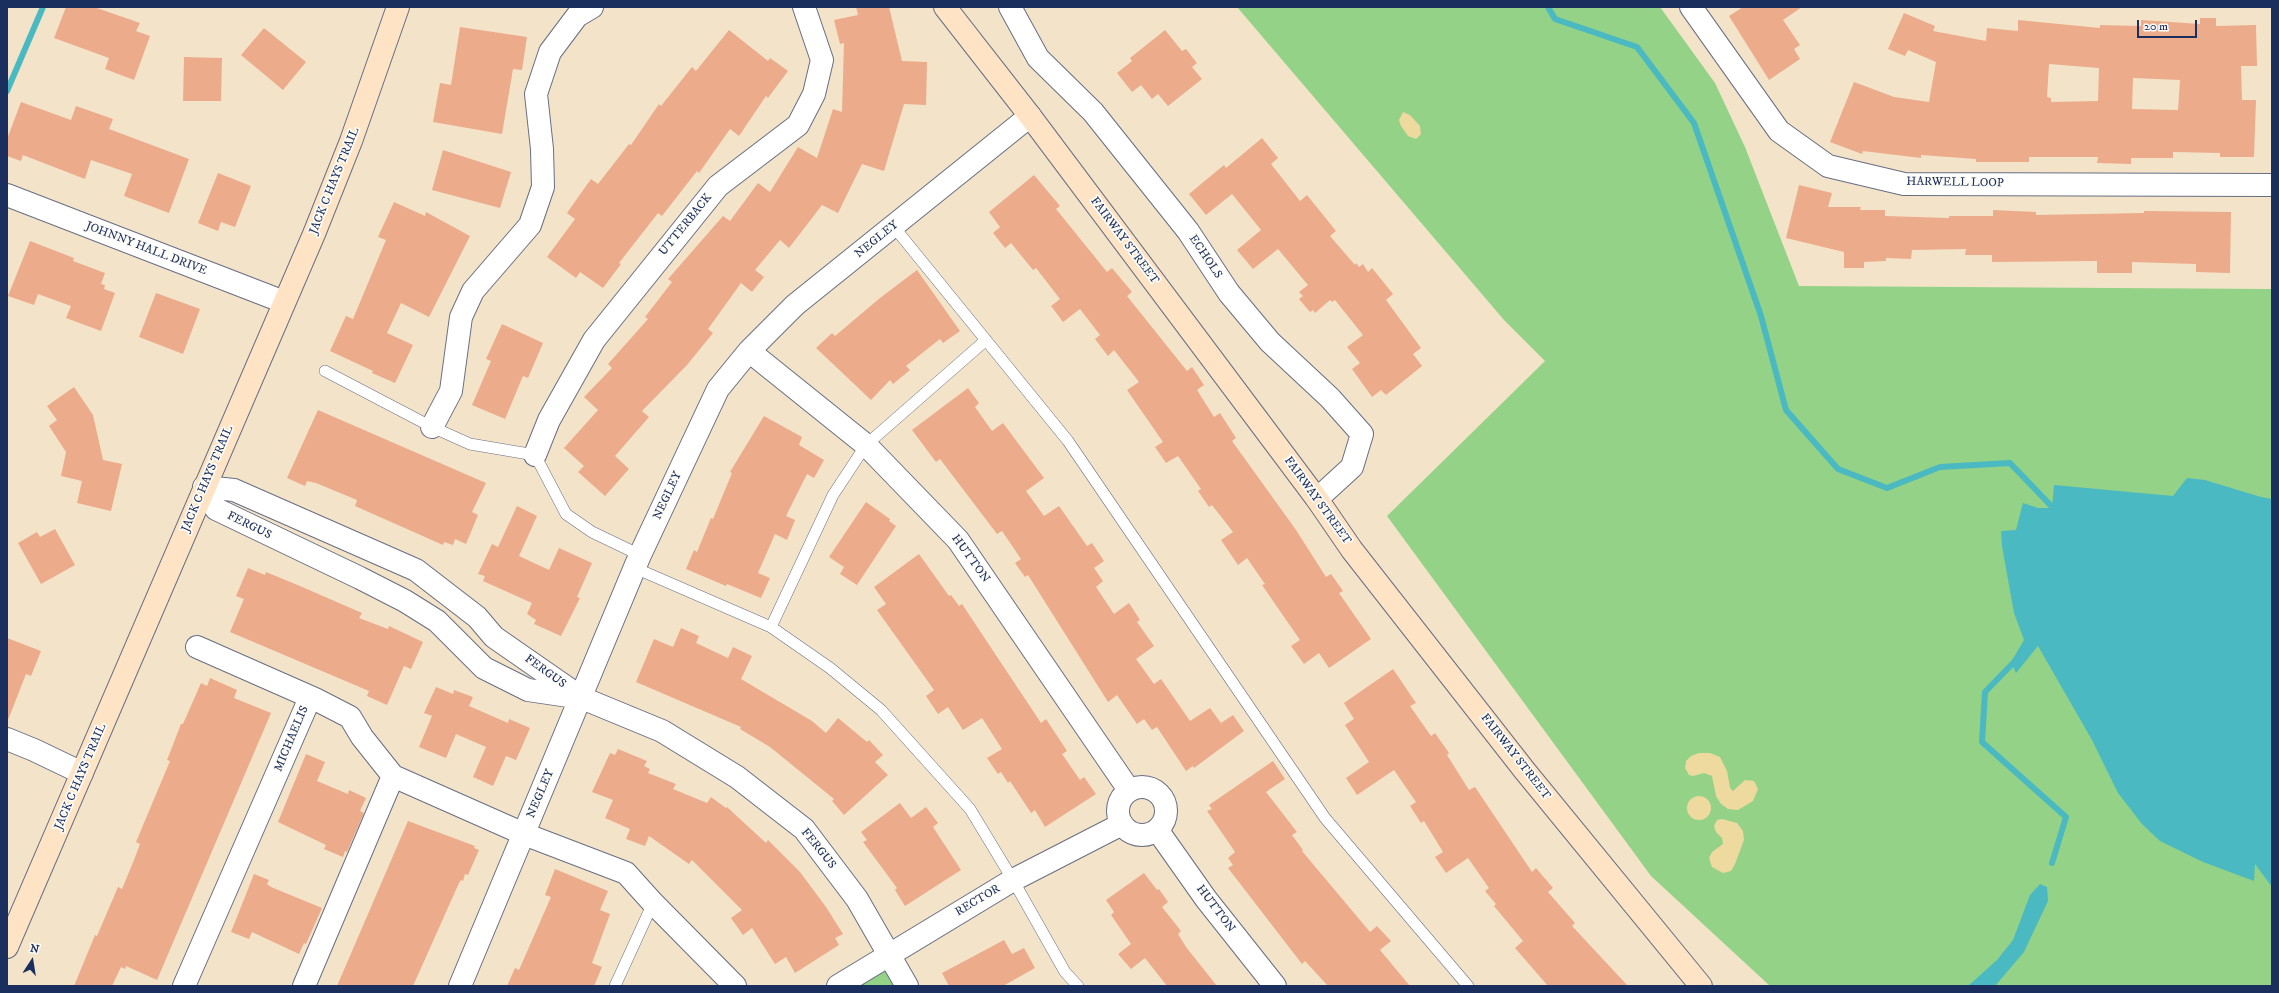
<!DOCTYPE html>
<style>
body{margin:0}
#map{position:relative;width:2279px;height:993px;overflow:hidden;background:#f3e4c9;font-family:"IM FELL DW Pica",serif}
canvas{display:block}
.frame{position:absolute;inset:0;border:8px solid #1b2f5e;pointer-events:none}
.north{position:absolute;left:12px;top:941px;width:40px;height:40px;-webkit-text-stroke:3px #fdfcf7;paint-order:stroke;rotate:12deg;font-size:11px;font-weight:700;line-height:16px;text-align:center;color:#1b2f5e}
.north::after{content:'';display:block;margin:auto;width:14px;height:18px;background:#1b2f5e;clip-path:polygon(50% 0,100% 100%,50% 72%,0 100%)}
.scale{position:absolute;left:2137px;top:20px;width:60px;height:18px;box-sizing:border-box;border:2px solid #1b2f5e;border-top:0;padding-left:5px;font-size:12px;line-height:14px;white-space:nowrap;color:#1b2f5e;-webkit-text-stroke:3px #fdfcf7;paint-order:stroke}
</style>
<div id="map">
<canvas width="2279" height="993"></canvas>
<div class="frame"></div>
<div class="north">N</div>
<div class="scale">20 m</div>
</div>
<script>
const context = document.querySelector('canvas').getContext('2d');
context.lineJoin = 'round';
function paint(path, color) {
  context.fillStyle = color;
  context.fill(path, 'evenodd');
}
function poly(rows) {
  const path = new Path2D();
  for (const r of rows) {
    if (r.length === 3) {
      path.moveTo(r[0] + r[2], r[1]);
      path.arc(r[0], r[1], r[2], 0, 2 * Math.PI);
      continue;
    }
    path.moveTo(r[0], r[1]);
    for (let i = 2; i < r.length; i += 2) path.lineTo(r[i], r[i + 1]);
  }
  return path;
}
function trace(path, color, width, dash) {
  context.strokeStyle = color;
  context.lineWidth = width;
  context.lineCap = dash ? 'butt' : 'round';
  context.setLineDash(dash || []);
  context.stroke(path);
}
function label(font, color, halo, rows, align = 'center') {
  context.font = font + ' "IM FELL DW Pica",serif';
  context.lineWidth = 3.5;
  context.setLineDash([]);
  context.textBaseline = 'middle';
  context.strokeStyle = halo;
  context.fillStyle = color;
  for (const [text, x, y, turn = 0] of rows) {
    context.save();
    context.translate(x, y);
    context.rotate((+turn || 0) * Math.PI / 180);
    context.textAlign = isNaN(turn) ? turn : align;
    if (halo) context.strokeText(text, 0, 0);
    context.fillText(text, 0, 0);
    context.restore();
  }
}
paint(poly([
 [1237,7,1660,7,1715,83,1745,147,1799,286,2272,289,2272,986,1770,986,1651,876,1387,516,1545,361,1504,320],
 [889,957,906,986,842,986]
]), '#94d287');
paint(poly([
 [1403,112,1410,115,1420,126,1421,134,1416,139,1408,136,1401,126,1399,120],
 [1699,753,1710,753,1720,757,1727,771,1730,788,1733,791,1745,780,1754,781,1758,789,1753,801,1738,810,1728,809,1721,804,1716,796,1712,776,1704,773,1693,776,1689,775,1685,768,1686,761,1691,756],
 [1699,808,12],
 [1722,819,1737,823,1743,831,1744,840,1735,864,1731,871,1723,873,1712,867,1709,858,1712,852,1723,844,1722,838,1716,832,1714,826,1717,820]
]), '#eeda9e');
paint(poly([
 [2187,478,2205,480,2261,497,2272,499,2272,887,2255,864,2254,881,2203,862,2160,841,2142,824,2118,793,2092,740,2038,646,2016,673,2011,662,2024,640,2014,613,2002,546,2001,531,2016,530,2023,503,2038,508,2052,508,2054,485,2173,496],
 [2040,884,2047,887,2048,901,2024,952,1995,986,1968,986,1997,960,2013,940,2030,895]
]), '#4ab9c1');
trace(poly([
 [1548,7,1555,19,1637,47,1694,123,1761,316,1786,410,1838,469,1887,488,1940,467,2010,463,2058,513],
 [7,91,43,7],
 [2017,659,1985,692,1982,742,2066,817,2052,863]
]), '#4ab9c1', 6);
paint(poly([
 [66,7,94,7,140,23,136,31,150,36,134,80,105,69,109,58,54,38],
 [856,7,889,7,902,61,927,62,926,105,904,104,884,171,862,164,838,213,822,205,789,248,780,240,755,270,764,277,752,292,741,283,708,329,713,333,687,365,642,411,649,417,615,456,629,469,605,496,578,472,584,466,564,448,598,410,584,397,612,368,608,364,648,319,645,317,672,282,668,279,723,216,730,221,758,183,770,192,798,147,817,158,833,109,842,112,844,43,840,44,834,20,858,15],
 [1743,7,1802,7,1783,20,1800,45,1794,49,1800,59,1769,80,1729,16],
 [1904,13,1935,26,1933,31,1986,41,1987,28,2018,31,2018,20,2100,28,2100,25,2141,26,2141,20,2200,24,2200,18,2216,18,2216,26,2256,25,2257,66,2241,66,2242,100,2256,100,2254,157,2220,157,2220,153,2173,152,2173,158,2131,158,2131,164,2097,163,2098,157,2029,157,2029,162,1976,162,1976,159,1921,155,1921,158,1863,151,1862,154,1830,142,1854,82,1894,97,1929,102,1936,62,1908,50,1905,56,1888,49],
 [2049,64,2099,68,2098,101,2051,102,2051,98,2047,97],
 [2133,78,2180,80,2178,110,2132,109],
 [460,27,527,37,522,70,513,69,502,134,433,122,440,83,451,85],
 [264,28,306,62,283,90,241,55],
 [729,30,768,61,770,58,788,71,768,98,766,96,739,136,730,129,699,173,697,171,662,216,658,213,619,263,621,264,603,288,580,272,576,278,547,257,575,219,567,213,591,179,598,184,629,144,631,145,659,104,661,106,692,67,696,71],
 [1165,30,1182,51,1186,49,1197,63,1192,67,1202,79,1168,106,1158,94,1152,99,1141,85,1132,92,1117,73,1132,61,1130,58],
 [184,57,222,58,221,101,183,101],
 [21,102,71,120,76,106,113,119,109,129,189,159,169,213,124,196,132,174,91,160,85,179,23,155,21,161,7,156,7,139],
 [1262,138,1278,158,1271,164,1300,201,1307,195,1336,231,1330,236,1355,265,1356,263,1359,267,1363,264,1368,272,1372,268,1393,294,1386,300,1421,348,1413,354,1422,366,1386,395,1381,390,1372,397,1352,369,1360,363,1347,347,1363,335,1335,300,1332,302,1330,300,1315,313,1313,310,1310,312,1299,299,1303,296,1299,292,1308,285,1278,249,1253,269,1237,250,1261,230,1232,194,1206,215,1189,194,1224,165,1226,168],
 [443,150,511,172,500,208,432,190],
 [218,173,251,186,235,227,221,222,218,231,198,223],
 [1034,175,1060,206,1056,209,1107,272,1112,268,1132,292,1127,296,1187,371,1192,367,1204,385,1197,390,1214,417,1220,413,1236,438,1232,441,1296,530,1326,577,1331,574,1343,591,1339,593,1371,639,1329,668,1319,653,1304,664,1291,646,1300,640,1262,585,1265,584,1247,558,1238,565,1221,540,1233,532,1212,505,1209,507,1198,491,1201,489,1178,456,1166,463,1155,447,1163,442,1127,390,1139,382,1114,350,1108,356,1095,339,1100,335,1080,309,1063,322,1051,306,1060,299,1036,268,1033,270,1011,243,1005,248,993,233,1000,227,989,212],
 [1799,185,1832,193,1828,207,1861,207,1860,210,1885,210,1885,216,1949,218,1949,216,1993,216,1993,210,2036,212,2036,215,2144,213,2144,211,2231,212,2230,273,2196,272,2196,264,2132,262,2132,273,2097,273,2097,261,1992,262,1992,255,1965,255,1966,249,1912,250,1911,259,1886,258,1886,261,1864,262,1864,268,1844,268,1844,252,1786,238],
 [394,202,425,216,426,212,470,236,429,317,401,303,387,333,413,345,395,383,372,373,373,371,330,351,346,316,353,319,386,240,378,237],
 [30,241,74,258,73,261,105,273,101,284,105,285,104,289,115,293,101,331,66,318,71,306,38,294,34,305,8,296],
 [917,270,960,331,943,343,940,339,906,366,910,370,893,384,890,380,871,400,816,348,832,333,835,336,880,298],
 [156,293,200,309,183,354,139,337],
 [502,324,543,343,528,378,523,376,505,419,472,405,491,361,486,359],
 [74,387,93,415,103,460,122,464,111,511,77,503,82,481,61,476,66,452,49,426,57,420,47,406],
 [968,388,979,403,975,407,992,431,1003,423,1044,478,1026,491,1044,516,1059,506,1087,546,1092,543,1104,561,1094,568,1103,581,1096,587,1114,614,1129,603,1140,620,1137,622,1154,646,1136,659,1154,684,1161,679,1190,721,1210,708,1221,723,1233,715,1244,731,1194,768,1193,766,1186,771,1157,727,1152,730,1144,719,1137,724,1117,695,1108,702,1028,575,1025,577,1015,563,1021,559,1002,531,997,534,940,459,936,462,912,430],
 [318,410,486,483,472,512,478,515,466,544,455,539,453,545,444,542,443,545,355,506,357,500,316,483,307,481,305,486,287,478],
 [764,416,802,437,799,445,824,460,814,478,807,474,786,516,795,520,787,540,775,534,758,573,770,578,761,598,727,584,726,586,686,569,694,550,697,552,711,518,713,519,732,473,730,472],
 [866,502,890,519,889,521,896,526,857,585,840,574,844,567,829,557],
 [517,506,537,516,519,556,549,570,559,548,592,563,577,597,580,598,561,636,534,624,536,620,527,614,532,603,483,581,485,576,478,574,492,544,498,547],
 [55,529,75,565,41,584,18,543,37,532,40,537],
 [919,554,949,596,951,595,959,606,962,604,1041,723,1046,719,1067,751,1062,754,1080,780,1084,777,1096,794,1045,827,1035,810,1031,813,1010,781,1008,783,1001,772,998,774,987,758,1002,749,982,718,963,730,948,707,938,714,926,696,934,690,877,610,886,604,874,587],
 [248,568,265,575,266,572,300,586,362,613,359,618,388,629,389,626,423,642,411,669,404,666,387,705,367,696,369,691,230,632,244,599,236,596],
 [681,628,699,636,696,643,728,658,733,647,752,656,741,679,812,721,826,733,838,718,867,742,869,740,883,755,875,762,888,775,844,815,832,801,834,799,770,747,740,729,741,727,636,682,654,639,673,647],
 [7,638,41,651,31,676,26,674,8,720],
 [1393,669,1416,703,1410,706,1431,736,1435,733,1449,753,1447,755,1469,790,1475,787,1532,872,1536,868,1553,888,1548,892,1575,923,1572,926,1628,986,1548,986,1515,948,1523,941,1494,906,1496,904,1485,891,1489,888,1468,858,1446,873,1435,857,1443,852,1424,821,1421,823,1410,806,1416,802,1394,770,1357,795,1346,778,1369,762,1345,725,1354,719,1344,703],
 [210,678,237,690,234,698,271,713,157,980,126,966,125,969,121,967,112,986,74,986,95,935,97,936,118,887,122,889,134,860,140,844,136,842,170,761,167,760,181,724,183,724,201,683,207,686],
 [436,687,453,694,454,690,473,697,469,706,508,723,509,719,530,728,516,760,506,756,493,786,473,777,486,747,456,734,446,758,419,747,432,716,424,713],
 [618,749,647,761,644,766,650,769,648,773,676,784,673,789,707,803,711,797,726,808,727,807,766,843,768,840,800,872,826,907,843,934,835,938,839,945,795,973,786,957,775,964,752,928,743,935,731,918,742,910,692,860,689,864,649,836,645,846,626,839,630,829,605,818,613,800,592,792,610,753,615,755],
 [306,754,325,762,317,781,348,794,349,790,366,798,360,811,364,813,347,852,345,851,343,857,324,849,326,845,278,822],
 [1273,761,1285,779,1266,792,1297,832,1292,835,1303,850,1302,851,1370,932,1377,926,1391,941,1380,950,1410,986,1328,986,1305,961,1302,964,1228,868,1233,865,1228,858,1235,852,1207,811,1212,809,1209,805],
 [900,803,911,818,926,807,938,823,933,827,961,870,905,906,895,890,897,888,863,842,867,840,861,832],
 [408,821,475,846,474,848,479,850,468,875,465,874,463,881,461,880,459,883,413,986,337,986],
 [555,869,608,891,600,910,610,914,592,963,602,967,594,986,507,986,515,968,519,970,551,897,545,895],
 [1144,873,1157,890,1159,889,1168,902,1162,907,1181,931,1178,934,1186,947,1217,986,1167,986,1145,958,1131,969,1118,954,1131,944,1111,915,1114,912,1106,900],
 [254,874,269,880,267,884,271,887,322,908,306,944,304,943,299,954,252,932,249,939,231,932],
 [1004,940,1012,954,1024,948,1035,968,1003,986,949,986,942,973]
]), '#ecab8b');
const lane = poly([
 [894,227,1068,441,1325,818,1468,986],
 [325,371,432,427,470,444,535,455,566,514,592,532,640,555],
 [635,568,771,627,830,668,881,710,970,809,1013,880,1065,972,1078,986],
 [771,627,833,495,866,445,986,340],
 [615,986,653,903]
]);
const street = poly([
 [1010,7,1038,58,1093,112,1188,231,1229,293,1270,342,1330,398,1362,434,1352,467,1317,499],
 [1691,7,1779,131,1828,166,1904,184,2272,185],
 [7,195,284,302],
 [749,351,866,445,958,540,1129,790],
 [432,427,451,391,461,317,473,291,530,225,543,187,542,149,536,94,550,52,577,16,592,7],
 [535,455,549,420,594,340,718,186,798,125,814,94,822,60,804,7],
 [204,487,216,509,360,578,405,601,437,621,484,668,528,690,582,698,662,731,737,777,804,829,857,899,907,986],
 [204,487,234,490,416,570,477,617,494,637,579,696],
 [197,647,315,699],
 [7,739,34,750,82,773],
 [393,776,524,834,626,873,653,903,735,986],
 [1142,811,24],
 [1158,831,1206,899,1275,986],
 [184,986,309,700,315,699,350,717,362,737,393,776,304,986],
 [460,986,640,555,718,389,749,351,795,305,1030,116],
 [838,986,1013,880,1122,824]
]);
const secondary = poly([
 [945,7,1030,116,1317,499,1352,550,1525,771,1701,986],
 [7,947,314,234,351,141,398,7]
]);
trace(lane, '#676e83', 12);
trace(street, '#676e83', 24);
trace(secondary, '#676e83', 24);
trace(lane, '#fff', 11);
trace(street, '#fff', 22);
trace(secondary, '#fee4c5', 22);
label('12px', '#1b2f5e', '#fdfcf7', [
 ["JACK C HAYS TRAIL",335,181,-68],
 ["HARWELL LOOP",1955,183,1],
 ["UTTERBACK",686,225,-51],
 ["NEGLEY",877,240,-39],
 ["FAIRWAY STREET",1124,241,53],
 ["JOHNNY HALL DRIVE",146,249,21],
 ["ECHOLS",1205,257,56],
 ["JACK C HAYS TRAIL",208,479,-67],
 ["NEGLEY",668,496,-65],
 ["FAIRWAY STREET",1317,501,54],
 ["FERGUS",249,526,26],
 ["HUTTON",970,559,54],
 ["FERGUS",545,672,36],
 ["MICHAELIS",292,739,-67],
 ["FAIRWAY STREET",1515,757,52],
 ["JACK C HAYS TRAIL",81,777,-67],
 ["NEGLEY",541,794,-67],
 ["FERGUS",818,849,51],
 ["RECTOR",978,901,-31],
 ["HUTTON",1215,909,53]
]);
</script>
